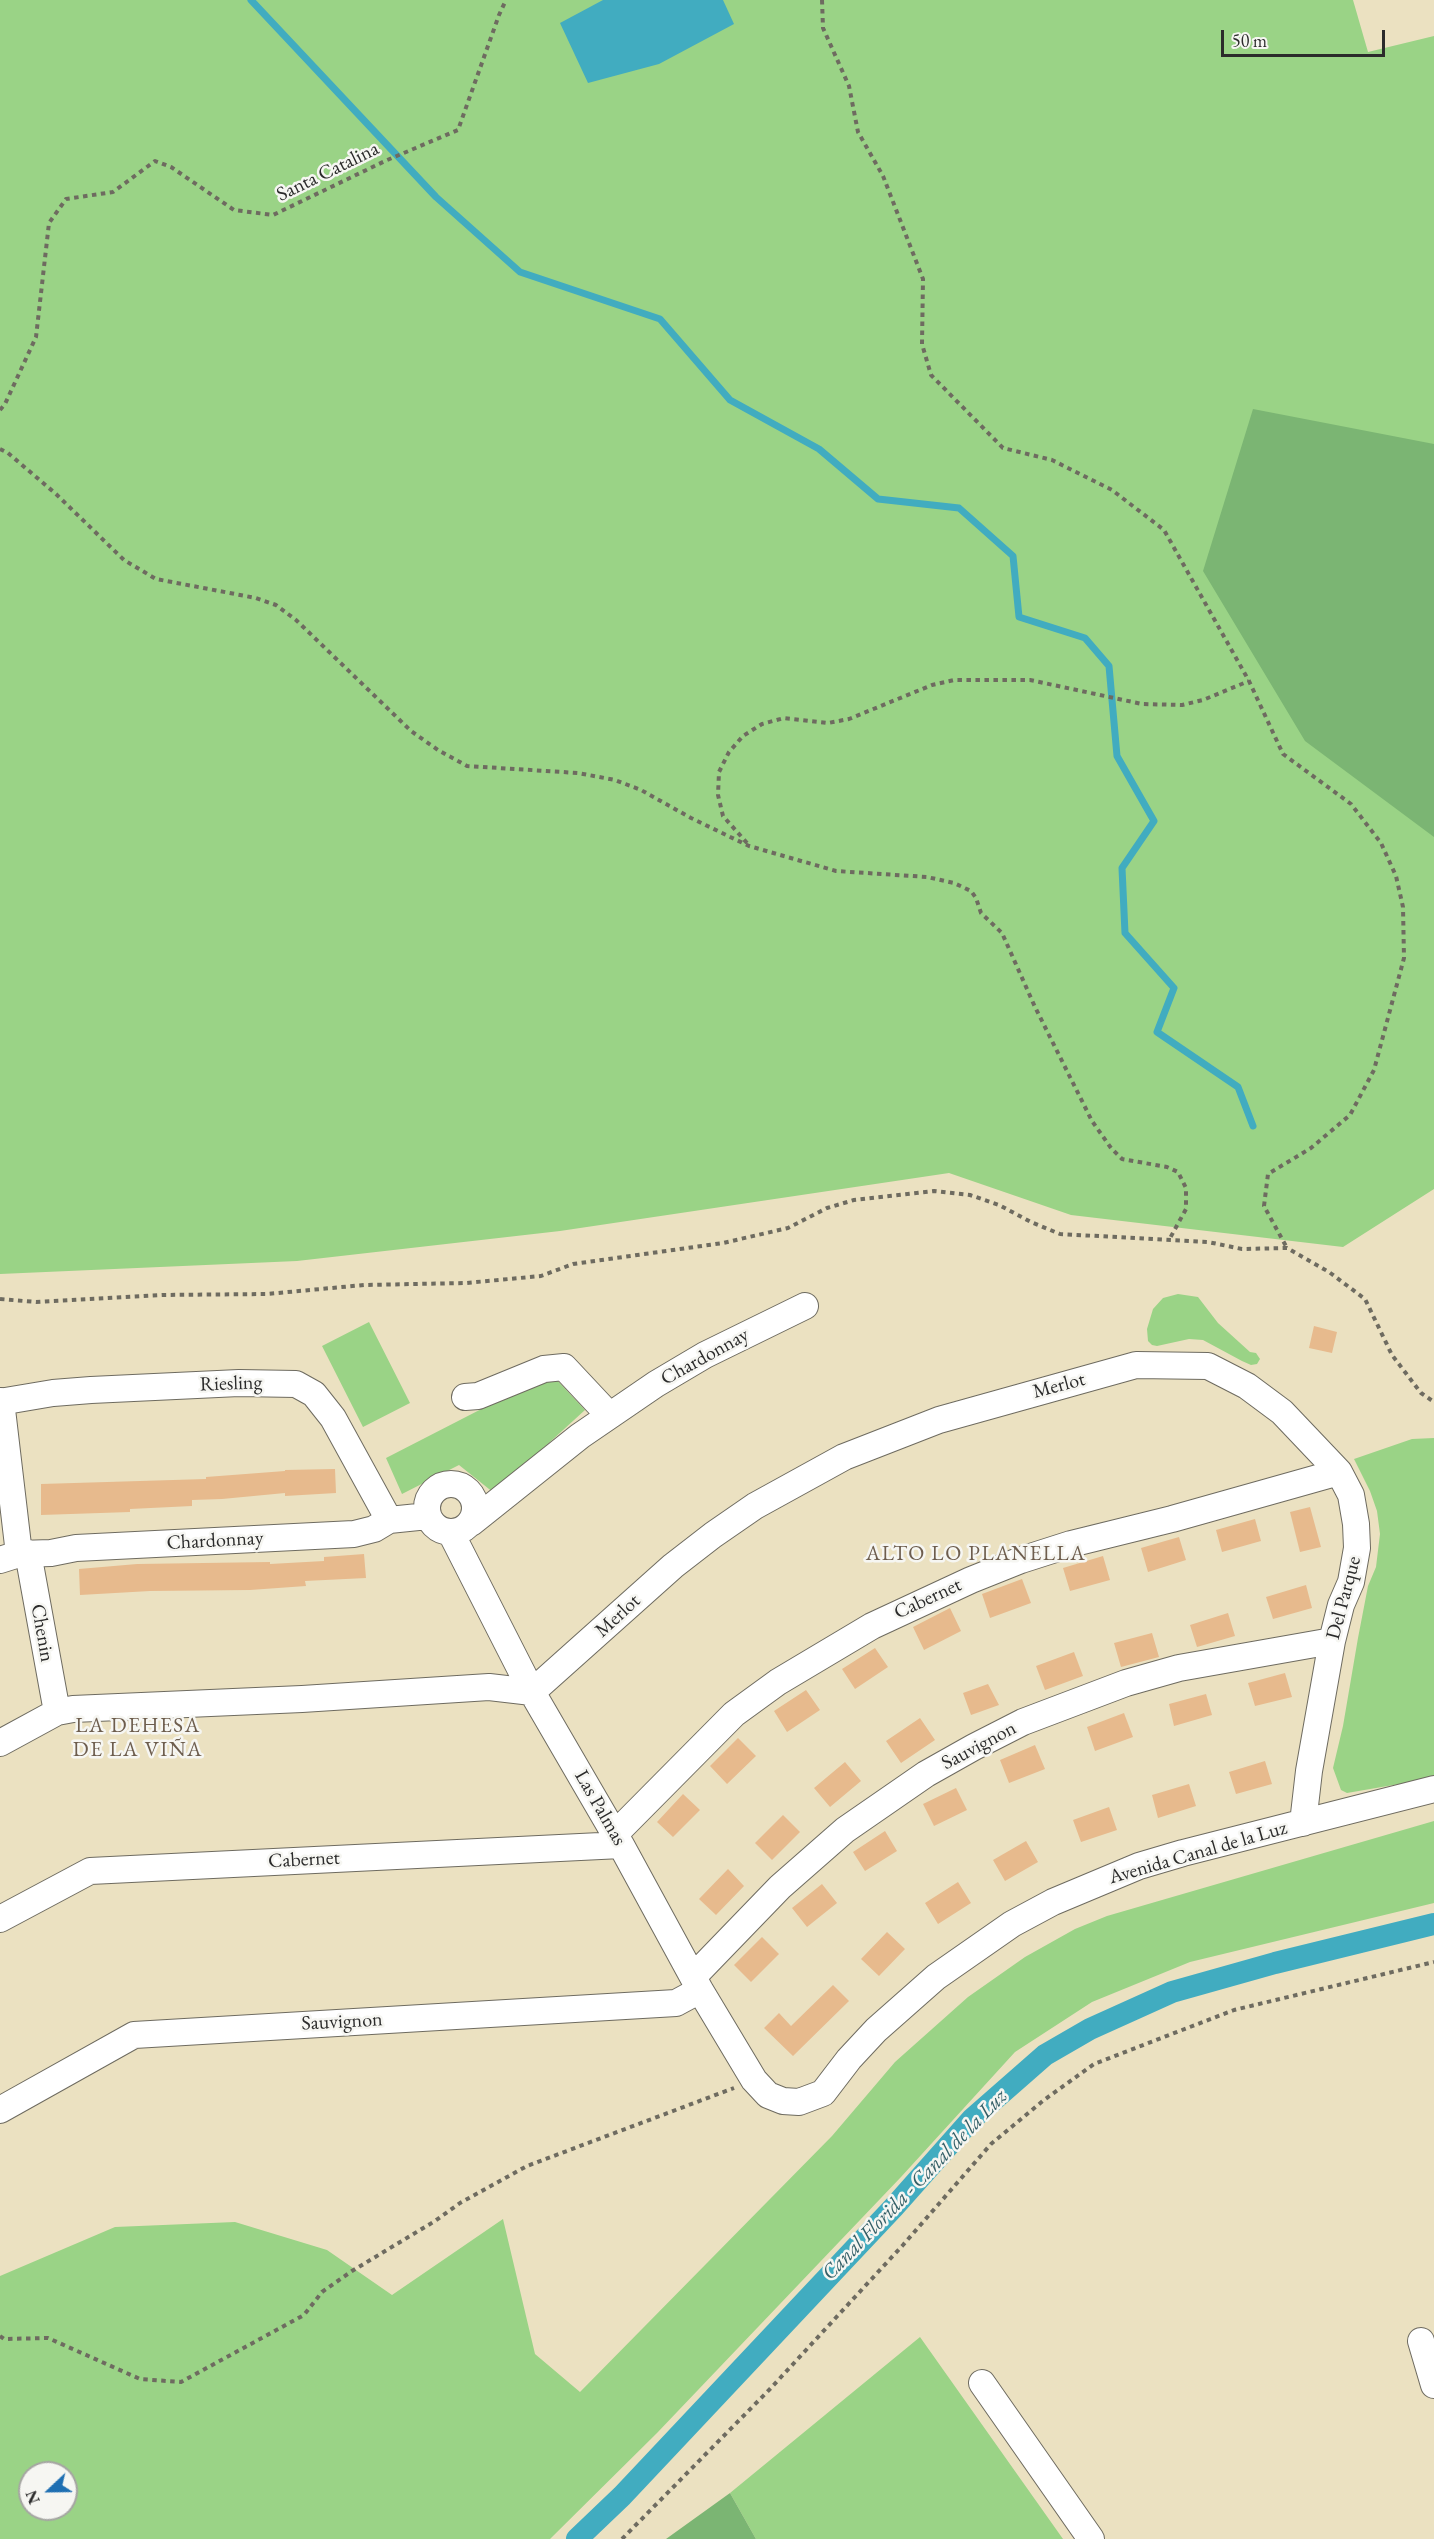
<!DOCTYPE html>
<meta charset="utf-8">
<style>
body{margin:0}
#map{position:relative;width:1434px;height:2539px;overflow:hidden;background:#ebe1c1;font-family:"EB Garamond",serif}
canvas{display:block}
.north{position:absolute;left:18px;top:2461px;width:60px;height:60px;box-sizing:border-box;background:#f6f6f2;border:2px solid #a5a5a2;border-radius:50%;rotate:248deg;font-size:16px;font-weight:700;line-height:24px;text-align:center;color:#2b2b2b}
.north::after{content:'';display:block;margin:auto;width:21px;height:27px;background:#1f6fb2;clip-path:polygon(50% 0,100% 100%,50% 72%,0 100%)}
.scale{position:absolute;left:1221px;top:30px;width:164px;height:27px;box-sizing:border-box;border:3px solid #2b2b2b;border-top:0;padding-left:8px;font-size:18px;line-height:21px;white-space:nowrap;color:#2b2b2b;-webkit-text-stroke:4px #f6f6f2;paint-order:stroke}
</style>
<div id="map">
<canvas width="1434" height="2539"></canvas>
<div class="north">N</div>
<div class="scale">50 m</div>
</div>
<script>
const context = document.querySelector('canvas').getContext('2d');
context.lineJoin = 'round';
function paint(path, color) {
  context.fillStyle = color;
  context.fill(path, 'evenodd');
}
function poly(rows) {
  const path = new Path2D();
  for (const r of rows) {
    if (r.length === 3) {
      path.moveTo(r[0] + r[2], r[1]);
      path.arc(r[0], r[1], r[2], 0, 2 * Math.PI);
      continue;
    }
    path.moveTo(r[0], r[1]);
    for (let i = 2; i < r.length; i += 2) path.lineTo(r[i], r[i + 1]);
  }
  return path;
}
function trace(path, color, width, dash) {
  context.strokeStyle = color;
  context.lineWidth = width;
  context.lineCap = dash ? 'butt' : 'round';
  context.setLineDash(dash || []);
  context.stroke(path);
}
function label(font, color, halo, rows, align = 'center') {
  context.font = font + ' "EB Garamond",serif';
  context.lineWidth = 5;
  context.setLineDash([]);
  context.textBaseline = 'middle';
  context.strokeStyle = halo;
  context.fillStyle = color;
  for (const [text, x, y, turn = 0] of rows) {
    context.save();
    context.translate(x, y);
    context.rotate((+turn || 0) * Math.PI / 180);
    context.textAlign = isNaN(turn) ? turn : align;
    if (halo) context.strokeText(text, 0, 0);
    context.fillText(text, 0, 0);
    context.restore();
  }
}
paint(poly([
 [0,0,1353,0,1368,52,1434,36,1434,1189,1343,1247,1071,1215,949,1173,560,1231,297,1261,0,1274],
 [1178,1294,1198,1297,1218,1323,1250,1352,1256,1353,1260,1359,1257,1364,1251,1365,1242,1361,1203,1340,1189,1339,1157,1346,1152,1345,1148,1341,1147,1329,1153,1309,1163,1298],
 [369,1322,410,1403,363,1427,322,1346],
 [556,1379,585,1410,494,1493,459,1465,402,1494,386,1458,534,1382],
 [1434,1438,1434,1778,1347,1793,1341,1790,1333,1768,1343,1726,1358,1638,1368,1586,1376,1567,1380,1534,1377,1511,1370,1491,1354,1459,1412,1439],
 [1434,1821,1434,1903,1190,1962,1092,2002,1015,2052,901,2177,657,2433,550,2539,0,2539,0,2276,115,2227,235,2222,327,2250,392,2295,503,2219,535,2354,580,2392,832,2136,895,2062,968,1997,1025,1957,1075,1929,1107,1916],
 [30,2473,66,2473,66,2509,30,2509],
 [920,2337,1063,2539,756,2539,730,2493]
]), '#9ad386');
paint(poly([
 [1253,409,1434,444,1434,837,1305,741,1203,571],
 [730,2493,756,2539,666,2539]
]), '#7bb573');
paint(poly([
 [603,0,723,0,734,24,659,64,588,83,560,23]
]), '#41acc0');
trace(poly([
 [251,0,436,197,520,272,660,319,730,400,819,449,878,499,959,508,1013,556,1019,617,1085,638,1109,666,1117,756,1154,821,1122,868,1125,933,1174,988,1157,1032,1238,1087,1253,1126]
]), '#41acc0', 7);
trace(poly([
 [577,2539,622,2496,894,2207,972,2119,1045,2055,1090,2029,1172,1992,1275,1963,1434,1924]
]), '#41acc0', 22);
paint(poly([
 [1314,1326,1337,1332,1332,1353,1309,1348],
 [335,1469,336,1493,285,1496,285,1493,222,1499,192,1500,192,1506,130,1509,130,1512,41,1515,41,1484,206,1479,206,1477,285,1471,285,1470],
 [1310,1507,1321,1547,1300,1552,1290,1512],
 [1255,1519,1261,1541,1222,1552,1216,1530],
 [1179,1537,1186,1560,1148,1572,1141,1548],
 [364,1554,366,1578,305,1581,306,1586,250,1590,150,1591,80,1595,79,1569,137,1564,270,1562,270,1564,324,1561,324,1557],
 [1103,1556,1110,1580,1070,1591,1063,1568],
 [1022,1579,1031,1603,990,1618,982,1594],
 [1306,1585,1312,1608,1273,1619,1266,1597],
 [950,1608,961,1631,924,1650,913,1627],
 [1228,1613,1235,1636,1197,1647,1190,1625],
 [1152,1633,1159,1657,1121,1667,1114,1643],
 [875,1648,888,1667,855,1689,842,1669],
 [1074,1652,1083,1676,1045,1690,1036,1666],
 [1285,1673,1292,1697,1255,1706,1248,1683],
 [988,1684,999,1705,971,1715,963,1693],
 [806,1690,820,1710,787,1732,774,1711],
 [1206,1694,1212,1715,1174,1726,1169,1704],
 [1124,1713,1133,1737,1095,1751,1087,1727],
 [920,1718,935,1740,901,1763,886,1741],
 [738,1738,756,1756,727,1784,710,1766],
 [1035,1745,1045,1769,1009,1783,1000,1760],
 [1265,1761,1272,1784,1236,1794,1229,1772],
 [845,1762,861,1781,830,1807,814,1788],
 [1189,1784,1196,1806,1158,1818,1152,1795],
 [956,1788,967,1810,934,1826,923,1804],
 [683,1794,700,1810,673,1837,657,1822],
 [1109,1807,1117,1830,1081,1842,1073,1820],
 [783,1815,800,1832,772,1860,755,1843],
 [885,1831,897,1851,865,1871,853,1852],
 [1026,1841,1038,1862,1005,1881,993,1860],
 [728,1869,744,1886,716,1915,699,1899],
 [958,1882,971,1903,938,1924,925,1903],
 [822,1884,837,1903,807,1927,792,1908],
 [887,1932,905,1949,879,1976,861,1959],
 [762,1937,779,1954,751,1982,734,1965],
 [833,1985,849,2001,793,2056,764,2028,779,2013,791,2026]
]), '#e7ba8d');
const minor = poly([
 [465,1397,478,1396,544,1369,564,1367,609,1415],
 [1,1401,19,1554],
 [0,1402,53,1393,91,1390,239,1383,296,1384,314,1394,333,1418,389,1520],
 [451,1508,24],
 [471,1523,580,1436,656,1384,705,1355,805,1306],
 [451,1533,532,1692,621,1845,700,1990,754,2080,768,2095,783,2101,799,2102,823,2093,849,2059,876,2030,936,1977,1012,1924,1053,1902,1139,1866,1183,1853,1434,1789],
 [28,1553,57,1712],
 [0,1560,19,1554,51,1553,76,1548,354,1534,374,1529,389,1520,428,1516],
 [0,1743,57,1712,73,1709,302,1699,489,1687,532,1692,673,1566,713,1535,755,1506,844,1457,939,1420,1136,1365,1208,1366,1247,1386,1282,1412,1339,1472,1351,1495,1356,1524,1357,1548,1351,1582,1341,1605,1332,1641,1309,1771,1303,1823],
 [615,1834,734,1714,778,1682,872,1626,971,1580,1021,1560,1071,1544,1172,1519,1339,1472],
 [0,1919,90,1871,621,1845],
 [693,1977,780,1887,845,1830,926,1774,974,1747,1023,1722,1126,1683,1179,1668,1332,1641],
 [0,2110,134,2035,676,2003,700,1990],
 [1421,2341,1434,2385],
 [982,2383,1091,2539]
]);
trace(minor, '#6e6b60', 28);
trace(poly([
 [822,0,823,28,849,86,858,132,883,176,923,279,922,344,931,375,1003,448,1052,460,1112,490,1164,530,1249,681,1283,754,1351,804,1381,843,1396,876,1403,907,1404,958,1374,1070,1350,1115,1311,1148,1268,1174,1264,1206,1287,1248],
 [0,410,5,404,36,337,49,223,66,199,113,192,155,161,171,167,234,210,273,215,385,161,458,130,499,15,506,0],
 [0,449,8,453,56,494,124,560,156,579,256,598,276,605,296,620,411,731,438,750,467,766,578,773,615,780,641,790,691,818,749,846,836,871,927,877,954,883,971,891,976,898,981,913,1002,933,1035,1007,1092,1121,1111,1148,1122,1159,1167,1167,1178,1172,1186,1188,1186,1209,1169,1240],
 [747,843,723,816,718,795,719,772,729,752,743,736,762,724,784,718,828,723,849,719,932,685,954,680,1030,680,1142,704,1182,705,1203,700,1249,681],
 [0,1299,36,1302,162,1295,267,1294,364,1285,466,1283,541,1276,573,1264,723,1243,788,1228,827,1208,854,1200,934,1191,970,1195,999,1205,1031,1222,1060,1234,1208,1242,1242,1249,1287,1248,1329,1272,1365,1299,1392,1355,1421,1393,1434,1402],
 [0,2336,4,2339,48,2338,140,2379,181,2382,304,2315,322,2292,352,2271,435,2221,460,2203,527,2166,734,2088],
 [622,2539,770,2389,903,2245,991,2144,1044,2100,1094,2064,1234,2010,1434,1962]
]), '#6e6b60', 4, [4.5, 4.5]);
trace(minor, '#fff', 26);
label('20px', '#2b2b2b', '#f6f6f2', [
 ["Santa Catalina",328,172,-26],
 ["Chardonnay",705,1357,-29],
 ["Riesling",231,1384,-2],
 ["Merlot",1059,1386,-15],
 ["Chardonnay",215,1541,-3],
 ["Del Parque",1344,1598,-75],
 ["Cabernet",928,1599,-25],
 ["Merlot",618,1616,-43],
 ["Chenin",42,1633,80],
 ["Sauvignon",979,1746,-28],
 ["Las Palmas",600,1808,60],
 ["Avenida Canal de la Luz",1198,1853,-16],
 ["Cabernet",304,1860,-3],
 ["Sauvignon",342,2022,-3]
]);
context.letterSpacing = '1.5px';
label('21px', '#6d5d4d', '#f6f6f2', [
 ["ALTO LO PLANELLA",976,1554],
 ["LA DEHESA",138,1726],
 ["DE LA VIÑA",138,1750]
]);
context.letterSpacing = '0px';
label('italic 21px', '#345f67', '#f6f6f2', [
 ["Canal Florida - Canal de la Luz",915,2185,-46]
]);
</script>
